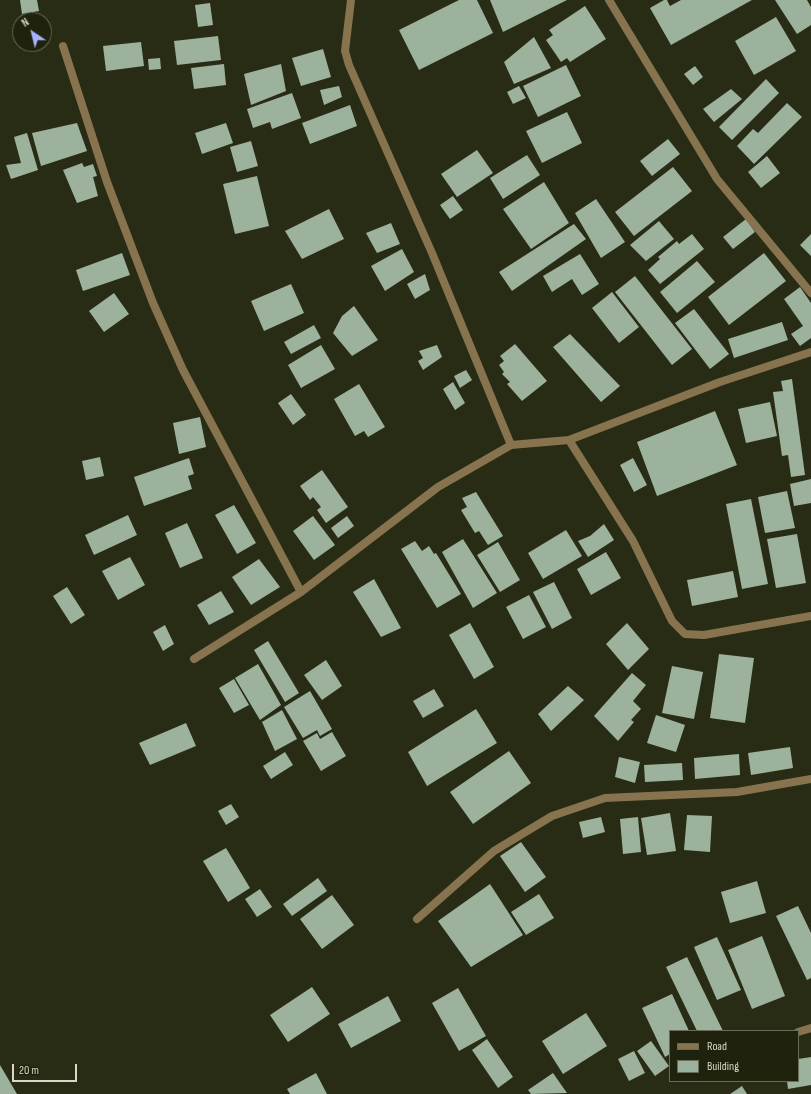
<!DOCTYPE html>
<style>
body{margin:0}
#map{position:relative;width:811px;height:1094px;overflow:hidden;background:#292c15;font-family:"Sofia Sans Condensed",sans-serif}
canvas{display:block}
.legend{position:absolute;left:669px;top:1030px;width:130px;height:52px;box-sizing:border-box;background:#1f220c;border:1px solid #686b58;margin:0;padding:5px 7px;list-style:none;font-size:12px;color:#d5d8ca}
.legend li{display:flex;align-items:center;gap:8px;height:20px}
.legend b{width:20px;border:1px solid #686b58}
.north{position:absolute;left:12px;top:12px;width:40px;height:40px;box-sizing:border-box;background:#1f220c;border:1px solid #686b58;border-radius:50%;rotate:325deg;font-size:11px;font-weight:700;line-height:16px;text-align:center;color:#d5d8ca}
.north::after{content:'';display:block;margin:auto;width:14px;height:18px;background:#a2b2fd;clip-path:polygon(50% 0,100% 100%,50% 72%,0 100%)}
.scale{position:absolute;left:12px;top:1064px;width:65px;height:18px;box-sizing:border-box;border:2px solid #d5d8ca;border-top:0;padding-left:5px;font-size:12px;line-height:14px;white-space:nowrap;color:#d5d8ca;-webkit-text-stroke:3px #1f220c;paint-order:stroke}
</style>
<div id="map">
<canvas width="811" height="1094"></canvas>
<ul class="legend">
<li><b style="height:5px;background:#87744f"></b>Road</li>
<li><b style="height:11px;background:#9cb29d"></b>Building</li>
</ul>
<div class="north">N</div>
<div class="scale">20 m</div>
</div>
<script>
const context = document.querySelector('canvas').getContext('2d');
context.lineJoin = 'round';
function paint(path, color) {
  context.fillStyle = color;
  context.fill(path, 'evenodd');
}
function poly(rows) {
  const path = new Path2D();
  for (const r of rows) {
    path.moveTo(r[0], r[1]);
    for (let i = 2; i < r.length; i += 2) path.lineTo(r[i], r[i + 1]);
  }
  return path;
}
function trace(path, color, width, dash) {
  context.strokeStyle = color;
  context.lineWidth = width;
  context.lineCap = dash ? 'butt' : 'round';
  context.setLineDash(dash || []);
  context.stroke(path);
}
paint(poly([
 [20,0,37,0,39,11,22,14],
 [459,0,477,0,493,33,419,70,399,30],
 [490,0,567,0,503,32],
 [664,0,667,0,670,6,681,0,752,0,671,45,650,8],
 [775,0,807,0,811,7,811,25,797,34],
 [210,3,213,25,198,27,195,5],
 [585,6,606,39,570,62,567,58,561,62,546,40,553,35,549,30],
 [776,17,796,51,754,75,735,41],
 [218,36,221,60,177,65,174,41],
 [534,37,551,68,514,84,504,62],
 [141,42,144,66,106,71,103,46],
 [323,49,331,77,301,86,292,58],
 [160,58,161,69,149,70,148,59],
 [224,64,226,85,194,89,191,68],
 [281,64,286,91,251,105,244,74],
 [566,65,581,96,538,117,523,86],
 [695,66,703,77,693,85,684,74],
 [766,79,779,93,732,140,719,127],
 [339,86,342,97,324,105,320,90],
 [519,86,526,98,513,104,507,92],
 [731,89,742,99,714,122,703,109],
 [292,93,301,118,272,129,270,122,253,128,247,109],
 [787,103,802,117,754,164,737,146,753,129,758,133],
 [350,105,357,126,310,144,302,123],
 [567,112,582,143,542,163,526,131],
 [77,123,87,151,41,166,32,133],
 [226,123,233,143,202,154,195,133],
 [27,133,38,170,11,179,6,165,21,163,14,137],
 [668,139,680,154,652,176,640,161],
 [251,141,258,166,237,172,230,147],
 [477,150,493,173,457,197,441,174],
 [527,155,540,175,503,199,490,178],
 [767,156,780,173,761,188,748,172],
 [82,163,84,167,93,164,97,176,93,177,98,196,77,203,63,170],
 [673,167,692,191,634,236,615,212],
 [257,176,269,226,235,234,223,184],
 [544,182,569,223,531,249,503,209],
 [453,196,463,210,450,219,440,205],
 [596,199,625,242,601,258,575,213],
 [329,209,344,239,302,259,285,231],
 [746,219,755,232,733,249,723,237],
 [659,221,674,239,646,261,630,245],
 [391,223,400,244,377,253,366,233],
 [574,224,586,239,512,291,499,272],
 [692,234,704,249,660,284,648,270,660,259,658,257,677,241,679,244],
 [811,234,811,256,800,245],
 [402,249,414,272,385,291,371,266],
 [122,253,130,275,83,291,76,270],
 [764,253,786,281,729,325,708,297],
 [580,254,599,284,582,295,572,279,552,292,543,276],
 [697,261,715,282,677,313,660,292],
 [425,274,430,290,415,299,407,284],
 [635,276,692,349,672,365,615,292],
 [291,284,304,313,264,331,251,301],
 [800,287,811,303,811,338,800,346,791,334,803,326,784,299],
 [612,292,639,327,619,343,592,308],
 [114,293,129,314,104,332,89,311],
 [354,306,378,340,352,356,333,333,342,316],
 [694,309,729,354,710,369,675,323],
 [782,322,788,340,734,358,728,339],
 [314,325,321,338,291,354,284,342],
 [570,334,620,386,601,402,553,347],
 [515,344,547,381,522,401,507,384,510,382,502,374,504,372,499,365,504,361,500,356],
 [321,345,335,369,301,388,288,365],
 [437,345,442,357,423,370,418,361,423,358,419,351],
 [466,370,472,380,460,388,454,376],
 [792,379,805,475,791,477,788,455,782,456,773,392,783,391,781,381],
 [453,382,465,403,455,410,443,389],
 [359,384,385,427,368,437,364,431,355,436,334,399],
 [291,394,306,415,293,425,278,403],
 [770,402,777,436,746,443,738,409],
 [715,411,737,465,657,496,637,442],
 [200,417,206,447,179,454,173,423],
 [100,457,104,476,86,480,82,461],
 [189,458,194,474,188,476,192,489,144,506,134,477],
 [633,458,647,485,634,492,620,465],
 [322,470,348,507,326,523,317,510,321,507,313,497,310,500,300,486],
 [811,479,811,503,794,506,790,484],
 [787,491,795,528,765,533,758,497],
 [476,492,503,536,488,545,479,531,475,533,461,510,467,507,462,498],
 [751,499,768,584,742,589,726,504],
 [234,505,256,543,237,554,215,515],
 [128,515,137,535,94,555,85,535],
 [313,516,335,545,314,560,293,531],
 [347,516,354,526,338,538,331,528],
 [187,523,203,558,180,568,165,533],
 [604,524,614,540,588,557,578,541,590,536],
 [566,530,582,556,543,579,528,553],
 [797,534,806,583,776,588,767,539],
 [463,539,497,593,473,608,442,552],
 [415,541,422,551,429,546,434,554,436,553,461,594,437,608,401,549],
 [498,542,520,580,500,592,477,555],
 [606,552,621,578,591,595,577,569],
 [130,557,145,585,118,600,102,571],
 [259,559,280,587,251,605,232,577],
 [733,571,738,597,692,606,687,580],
 [374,579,401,628,381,637,353,592],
 [554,582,572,618,552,629,533,592],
 [67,587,85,615,71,624,53,596],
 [221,591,234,612,209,625,197,605],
 [529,595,546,627,523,639,506,607],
 [470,623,494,667,474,679,449,635],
 [627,623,649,649,628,670,606,644],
 [165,625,174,644,163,651,153,632],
 [268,641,299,693,285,702,254,650],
 [719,654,754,658,745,723,710,718],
 [326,660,342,686,322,700,304,675],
 [258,664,281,705,260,720,235,678],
 [672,666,703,672,694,719,662,713],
 [632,673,646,685,633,701,641,709,631,720,634,722,618,741,594,716],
 [234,679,249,705,234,713,219,688],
 [568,686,584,700,551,731,538,714],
 [434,689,444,706,423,718,413,701],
 [310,691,332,729,320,736,317,730,303,738,284,707],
 [476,709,497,743,427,786,408,752],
 [282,710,297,739,275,751,262,722],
 [656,715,685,725,676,752,647,743],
 [186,723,196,746,150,765,139,743],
 [332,732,346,756,321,771,303,741,317,733,320,739],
 [790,747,793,768,751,775,748,753],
 [509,751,531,783,473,824,450,792],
 [285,752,293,765,271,779,263,766],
 [739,754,740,775,695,779,694,758],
 [619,757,640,762,635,783,615,777],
 [682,763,683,780,645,782,644,765],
 [231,804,239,817,226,825,218,811],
 [670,813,676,851,647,855,641,818],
 [687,815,712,816,710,852,684,850],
 [601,817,605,832,583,838,579,822],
 [638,817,641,852,623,854,620,819],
 [521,842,546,877,525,892,500,856],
 [226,848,250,888,228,902,203,861],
 [318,878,327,891,292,916,283,904],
 [757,881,766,913,730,923,721,892],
 [490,884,523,935,471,967,438,921],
 [260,889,272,907,257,917,245,899],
 [539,894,554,918,526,935,511,912],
 [332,895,354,925,322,949,300,919],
 [798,906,811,933,811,978,807,980,776,916],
 [762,936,785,996,752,1009,728,950],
 [717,937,741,990,717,1000,694,947],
 [687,957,723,1031,697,1031,666,967],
 [312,987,330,1014,288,1042,270,1015],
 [458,988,486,1036,459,1051,432,1003],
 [672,994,689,1031,670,1031,670,1054,665,1057,642,1008],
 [388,996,401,1021,351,1048,338,1024],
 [586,1013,607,1046,563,1074,542,1041],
 [487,1039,513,1077,498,1088,472,1050],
 [651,1041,669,1066,655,1076,637,1051],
 [634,1051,645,1073,629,1081,618,1059],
 [811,1057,811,1085,788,1089,787,1081,798,1081,798,1059],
 [0,1065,17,1094,0,1094],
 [316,1073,327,1094,290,1094,287,1089],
 [553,1073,567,1093,531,1094,528,1090],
 [742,1086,747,1094,730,1094]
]), '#9cb29d');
trace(poly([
 [417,919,494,851,552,816,605,798,737,792,811,779],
 [798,1032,811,1028]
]), '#87744f', 8);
trace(poly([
 [351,0,345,51,349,65,432,253,511,445],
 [609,0,717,179,811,293],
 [63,46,107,182,153,303,183,370,301,592],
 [569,440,633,541,672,621,685,634,704,635,811,616],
 [194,659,301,592,438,487,511,445,569,440,720,382,811,352]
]), '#87744f', 8);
</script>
